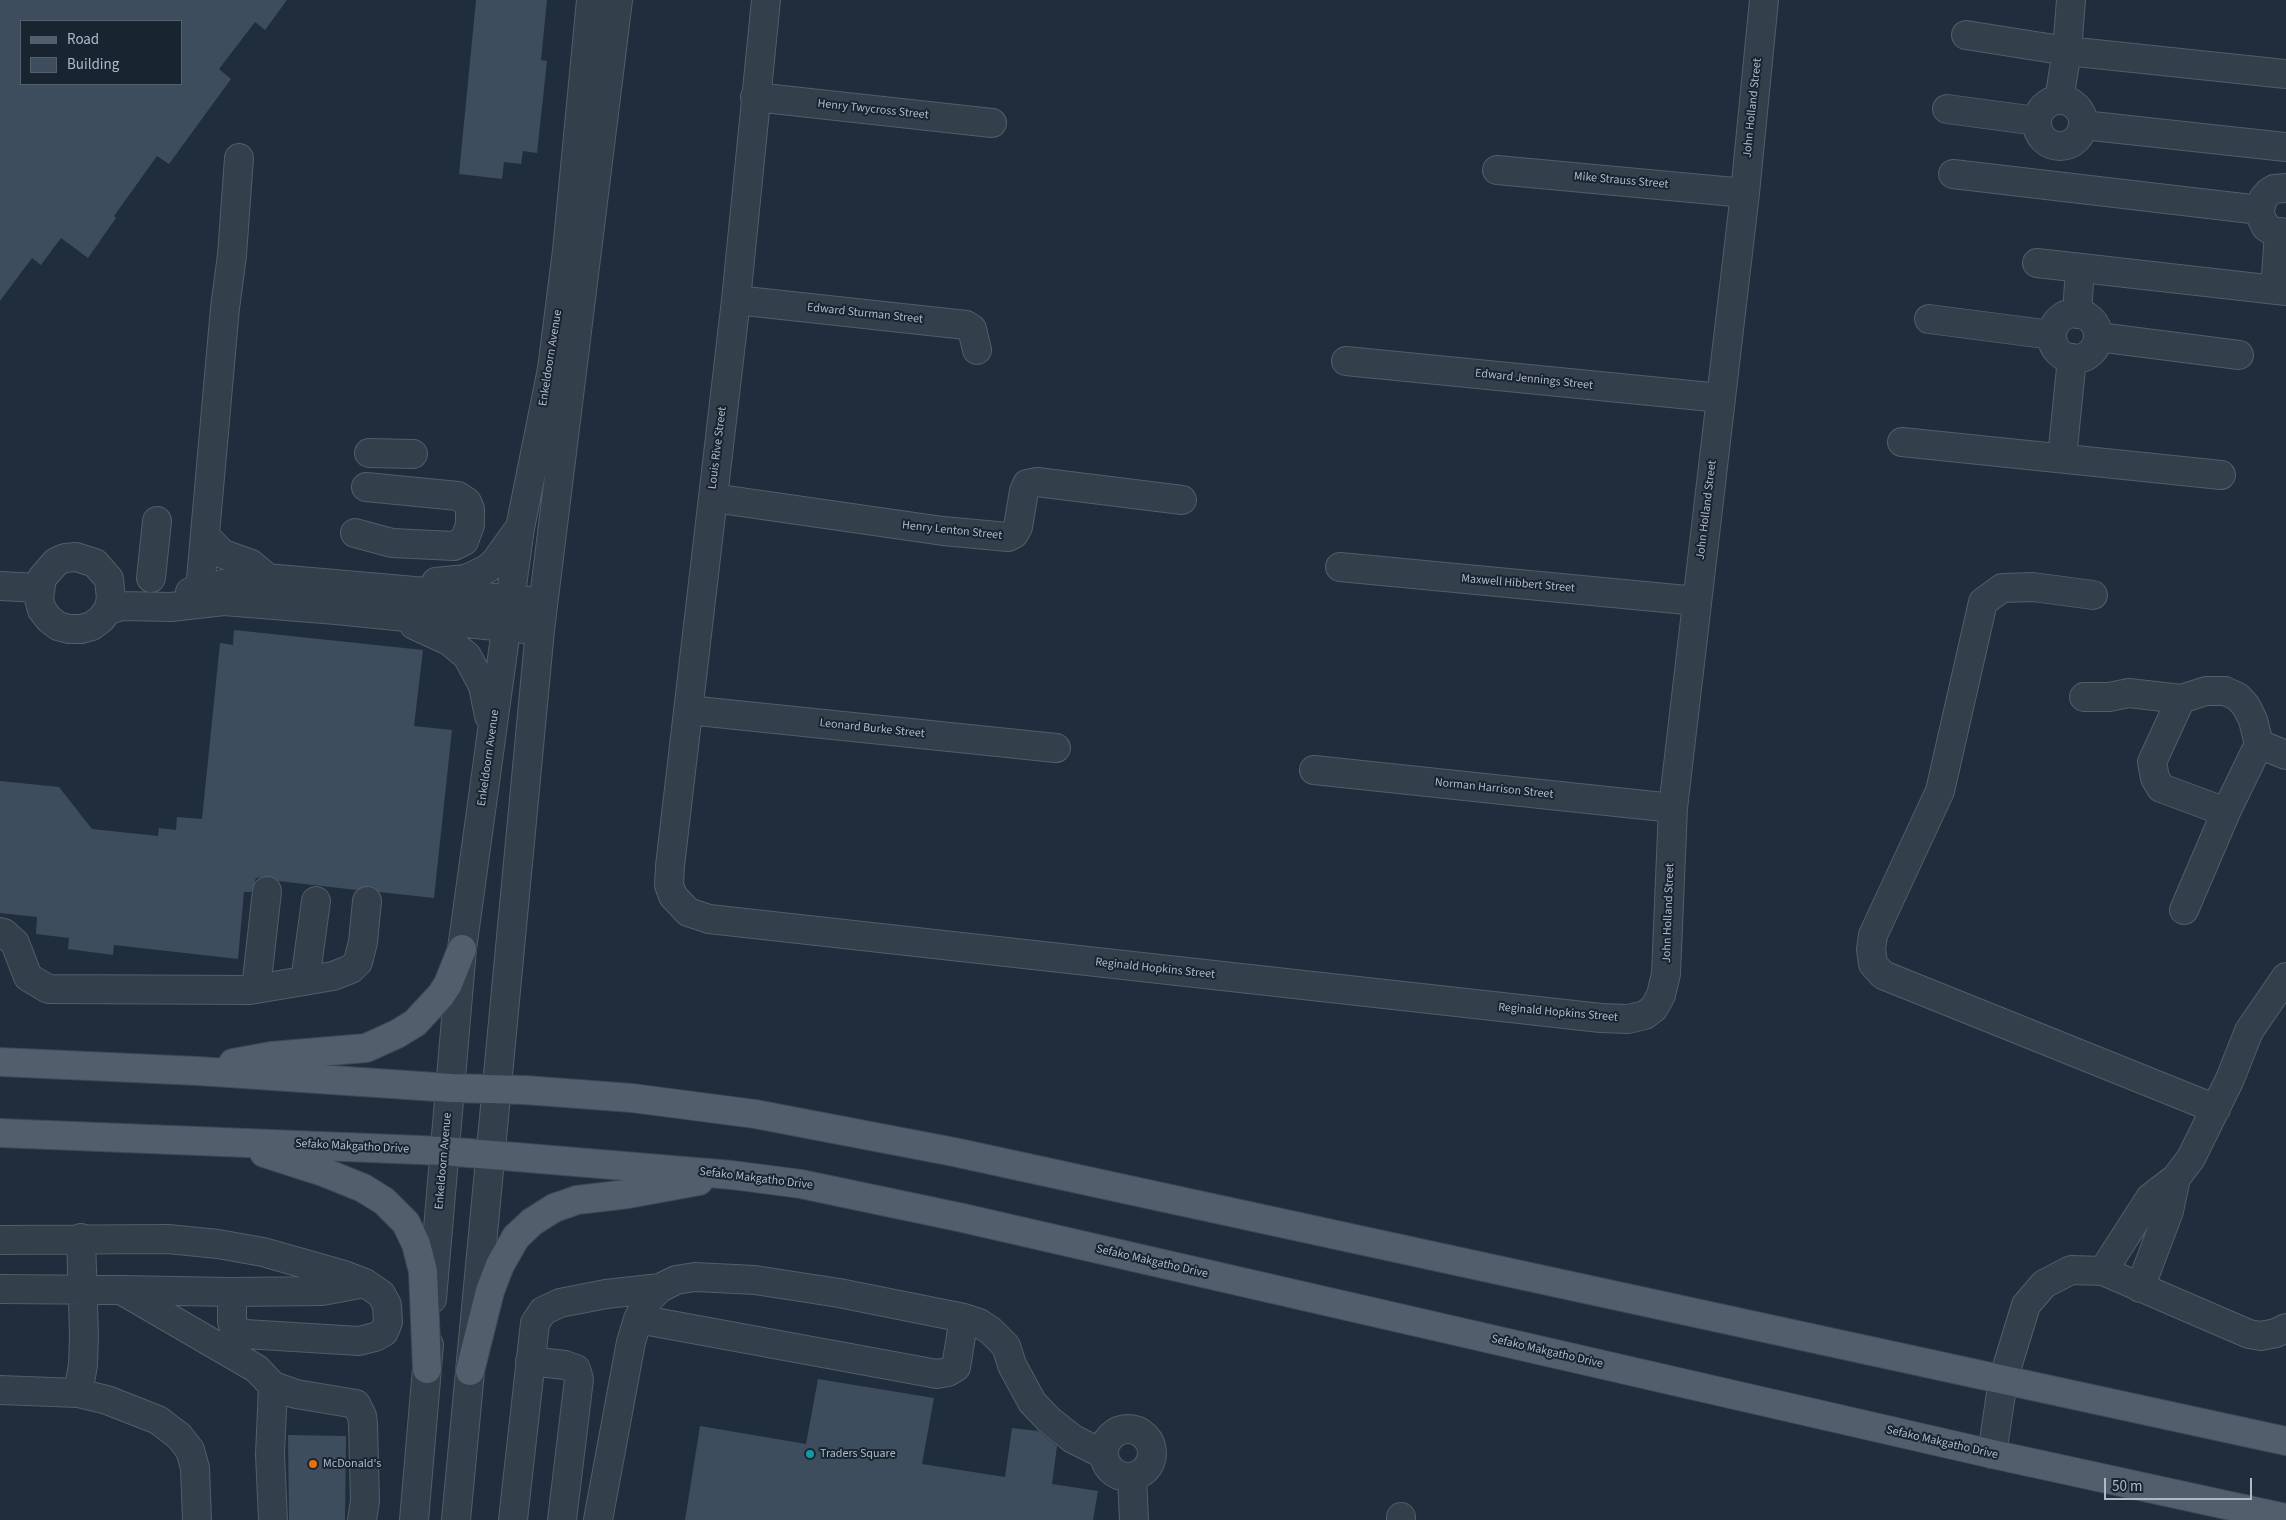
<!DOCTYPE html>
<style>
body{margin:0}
#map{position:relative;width:2286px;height:1520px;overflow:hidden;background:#202d3c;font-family:"Source Sans 3",sans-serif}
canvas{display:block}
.legend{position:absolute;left:20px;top:20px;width:162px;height:65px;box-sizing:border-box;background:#192431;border:1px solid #55606d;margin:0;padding:6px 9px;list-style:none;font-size:15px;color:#afbac8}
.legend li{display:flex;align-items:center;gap:10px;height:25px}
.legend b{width:25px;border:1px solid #55606d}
.scale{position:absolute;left:2104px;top:1478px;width:148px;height:22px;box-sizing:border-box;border:2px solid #afbac8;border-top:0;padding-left:6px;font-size:15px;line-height:18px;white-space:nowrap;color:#afbac8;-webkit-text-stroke:4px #192431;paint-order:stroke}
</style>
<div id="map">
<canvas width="2286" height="1520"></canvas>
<ul class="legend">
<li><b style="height:6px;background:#515e6c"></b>Road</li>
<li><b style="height:14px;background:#3e4d5e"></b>Building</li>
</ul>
<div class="scale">50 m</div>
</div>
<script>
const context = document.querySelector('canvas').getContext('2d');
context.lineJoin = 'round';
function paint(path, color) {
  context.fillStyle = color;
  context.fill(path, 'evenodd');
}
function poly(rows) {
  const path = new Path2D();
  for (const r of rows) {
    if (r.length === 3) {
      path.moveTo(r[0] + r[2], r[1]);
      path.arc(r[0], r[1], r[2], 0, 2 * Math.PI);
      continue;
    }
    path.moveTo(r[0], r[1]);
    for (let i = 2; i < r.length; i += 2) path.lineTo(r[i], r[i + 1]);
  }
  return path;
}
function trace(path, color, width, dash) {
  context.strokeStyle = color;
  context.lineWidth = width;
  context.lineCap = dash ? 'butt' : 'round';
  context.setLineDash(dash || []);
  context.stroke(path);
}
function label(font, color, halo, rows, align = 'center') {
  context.font = font + ' "Source Sans 3",sans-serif';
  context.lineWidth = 4;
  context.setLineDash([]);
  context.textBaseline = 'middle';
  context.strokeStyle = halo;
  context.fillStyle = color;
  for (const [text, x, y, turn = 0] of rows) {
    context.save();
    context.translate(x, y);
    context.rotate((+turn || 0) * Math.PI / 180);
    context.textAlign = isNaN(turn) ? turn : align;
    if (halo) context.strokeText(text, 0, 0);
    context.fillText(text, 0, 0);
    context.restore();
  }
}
paint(poly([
 [0,0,287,0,265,30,255,22,219,69,231,79,169,164,157,156,114,216,116,218,88,258,61,238,41,265,32,258,0,301],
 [21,21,181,21,181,84,21,84],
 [476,0,547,0,541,60,547,61,537,153,523,151,521,164,504,162,502,179,459,174],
 [234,630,423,650,414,726,452,730,434,898,379,892,369,886,357,890,278,881,269,876,261,877,256,878,251,892,244,892,238,959,114,945,113,955,68,949,69,938,36,934,37,917,0,913,0,781,59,787,92,829,158,836,159,828,176,830,177,817,202,819,220,643,233,645],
 [818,1379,934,1398,922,1464,1005,1477,1012,1428,1038,1431,1057,1446,1052,1484,1098,1491,1093,1520,685,1520,700,1426,806,1444],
 [288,1435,346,1436,345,1520,289,1520]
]), '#3e4d5e');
const minor = poly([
 [766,0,736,300,670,866,669,885,673,896,688,912,709,919,1601,1018,1628,1019,1645,1015,1654,1008,1661,995,1666,974,1673,808,1745,193,1764,0],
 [1966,35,2067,51,2286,74],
 [755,97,992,123],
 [2059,100,2067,51,2071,0],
 [2060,123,23],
 [1947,109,2037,121],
 [2083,125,2286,147],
 [1497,170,1745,193],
 [1953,174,2260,210],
 [2286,188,2274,189,2268,193,2263,199,2259,213,2266,227,2272,231,2286,233],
 [2037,263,2286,291],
 [2275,289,2279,233],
 [736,300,966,325,972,329,977,350],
 [2075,336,23],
 [2077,314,2080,268],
 [1929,319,2052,335],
 [2098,337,2239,355],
 [1346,361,1721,398],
 [1902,442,2221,475],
 [369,453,413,454],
 [2062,458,2072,358],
 [713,498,943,531,1008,537,1014,534,1018,527,1024,491,1027,484,1037,482,1182,500],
 [355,533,392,543,454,546,464,541,470,525,470,509,467,502,458,496,366,487],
 [205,536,223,554,251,564,268,578],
 [1340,567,1697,601],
 [151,578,157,521],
 [436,582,466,579,487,569,495,562,518,530],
 [0,586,39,588],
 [200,590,225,308,232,255,239,158],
 [190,592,254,577,529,601],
 [2093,595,2033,587,2002,588,1983,602,1940,791,1873,935,1871,949,1873,964,1883,975,2216,1109],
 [108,610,111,599,109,579,95,563,76,557,65,558,56,562,42,578,39,599,42,610,49,619,58,626,69,629,81,629,92,626,101,619,108,610,122,606,171,607,224,601,336,610,525,629],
 [414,625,449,641,467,656,483,686,489,716],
 [2084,697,2109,697,2129,693,2181,699,2206,691,2225,691,2238,697,2246,706,2253,720,2259,744,2286,755],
 [2181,699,2152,762,2155,778,2161,788,2226,812],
 [688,710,1056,748],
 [1314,770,1673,808],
 [2184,910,2226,812,2259,744],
 [0,932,4,933,15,943,28,977,48,989,250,990,333,976,351,969,358,962,363,942,367,901],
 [305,981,316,901],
 [256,989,267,891],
 [0,1240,168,1239,218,1244,263,1252,344,1275,365,1283,381,1294,387,1305,388,1322,384,1332,375,1337,359,1341,245,1334,234,1329,232,1322,232,1292,121,1290],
 [2103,1271,2150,1198,2176,1178,2191,1158,2230,1079,2249,1031,2286,977],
 [2140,1288,2169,1211,2176,1178],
 [0,1289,121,1290,257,1369,273,1386,296,1394,356,1404,362,1416,363,1424,365,1501,362,1520],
 [232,1292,322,1291,365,1283],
 [432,1299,462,949,520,528,552,369,567,251,591,0],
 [638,1319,937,1374,948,1372,956,1367,964,1318],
 [530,1361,565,1365,576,1369,579,1379,562,1520],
 [273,1386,270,1454,273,1520],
 [0,1390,78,1393,107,1400,158,1420,179,1436,190,1450,195,1468,197,1520],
 [78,1393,83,1365,84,1336,81,1238],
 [1128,1453,24],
 [1992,1454,2003,1380,2026,1305,2044,1284,2071,1270,2103,1271,2249,1334,2261,1336,2276,1333,2286,1328],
 [1132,1477,1134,1520],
 [414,1520,429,1345],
 [456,1520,540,630,618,0],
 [513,1520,535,1323,543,1311,560,1303,606,1294,660,1288],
 [598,1520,631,1342,638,1319,647,1301,660,1288,676,1280,695,1277,755,1280,839,1293,964,1318,979,1323,991,1331,1006,1346,1012,1365,1032,1402,1049,1420,1073,1439,1103,1454],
 [1401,1520,1401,1517]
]);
const major = poly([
 [0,1062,198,1071,451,1088,525,1090,632,1098,755,1114,954,1152,2286,1441],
 [233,1063,271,1056,366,1048,397,1034,415,1023,441,995,448,984,462,949],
 [0,1133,444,1151,732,1175,801,1184,963,1218,1992,1454,2286,1518],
 [264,1153,326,1173,363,1188,384,1201,406,1223,416,1244,423,1271,427,1369],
 [470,1371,490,1291,500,1265,516,1237,532,1222,554,1208,577,1200,628,1194,699,1181]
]);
trace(minor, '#525d6a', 30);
trace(major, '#3d4855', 30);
trace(minor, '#343f4c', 28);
trace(major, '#515e6c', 28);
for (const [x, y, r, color] of [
 [810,1454,5,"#0f9aa8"],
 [313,1464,5,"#e8710a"]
]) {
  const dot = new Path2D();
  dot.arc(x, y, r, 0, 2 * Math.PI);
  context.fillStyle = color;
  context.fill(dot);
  trace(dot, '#192431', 2);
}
label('12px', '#afbac8', '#192431', [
 ["John Holland Street",1753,108,-84],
 ["Henry Twycross Street",873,110,6],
 ["Mike Strauss Street",1621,181,5],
 ["Edward Sturman Street",865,314,6],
 ["Enkeldoorn Avenue",551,358,-81],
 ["Edward Jennings Street",1534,380,6],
 ["Louis Rive Street",718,448,-83],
 ["John Holland Street",1707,510,-83],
 ["Henry Lenton Street",952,531,6],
 ["Maxwell Hibbert Street",1518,584,5],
 ["Leonard Burke Street",872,729,6],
 ["Enkeldoorn Avenue",489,758,-82],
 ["Norman Harrison Street",1494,789,6],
 ["John Holland Street",1669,913,-88],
 ["Reginald Hopkins Street",1155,969,6],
 ["Reginald Hopkins Street",1558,1013,5],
 ["Sefako Makgatho Drive",352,1147,3],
 ["Enkeldoorn Avenue",444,1161,-85],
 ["Sefako Makgatho Drive",756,1179,7],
 ["Sefako Makgatho Drive",1152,1262,13],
 ["Sefako Makgatho Drive",1547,1352,13],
 ["Sefako Makgatho Drive",1942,1443,13]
]);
label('12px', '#afbac8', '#192431', [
 ["Traders Square",820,1454],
 ["McDonald's",323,1464]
], 'left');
</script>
